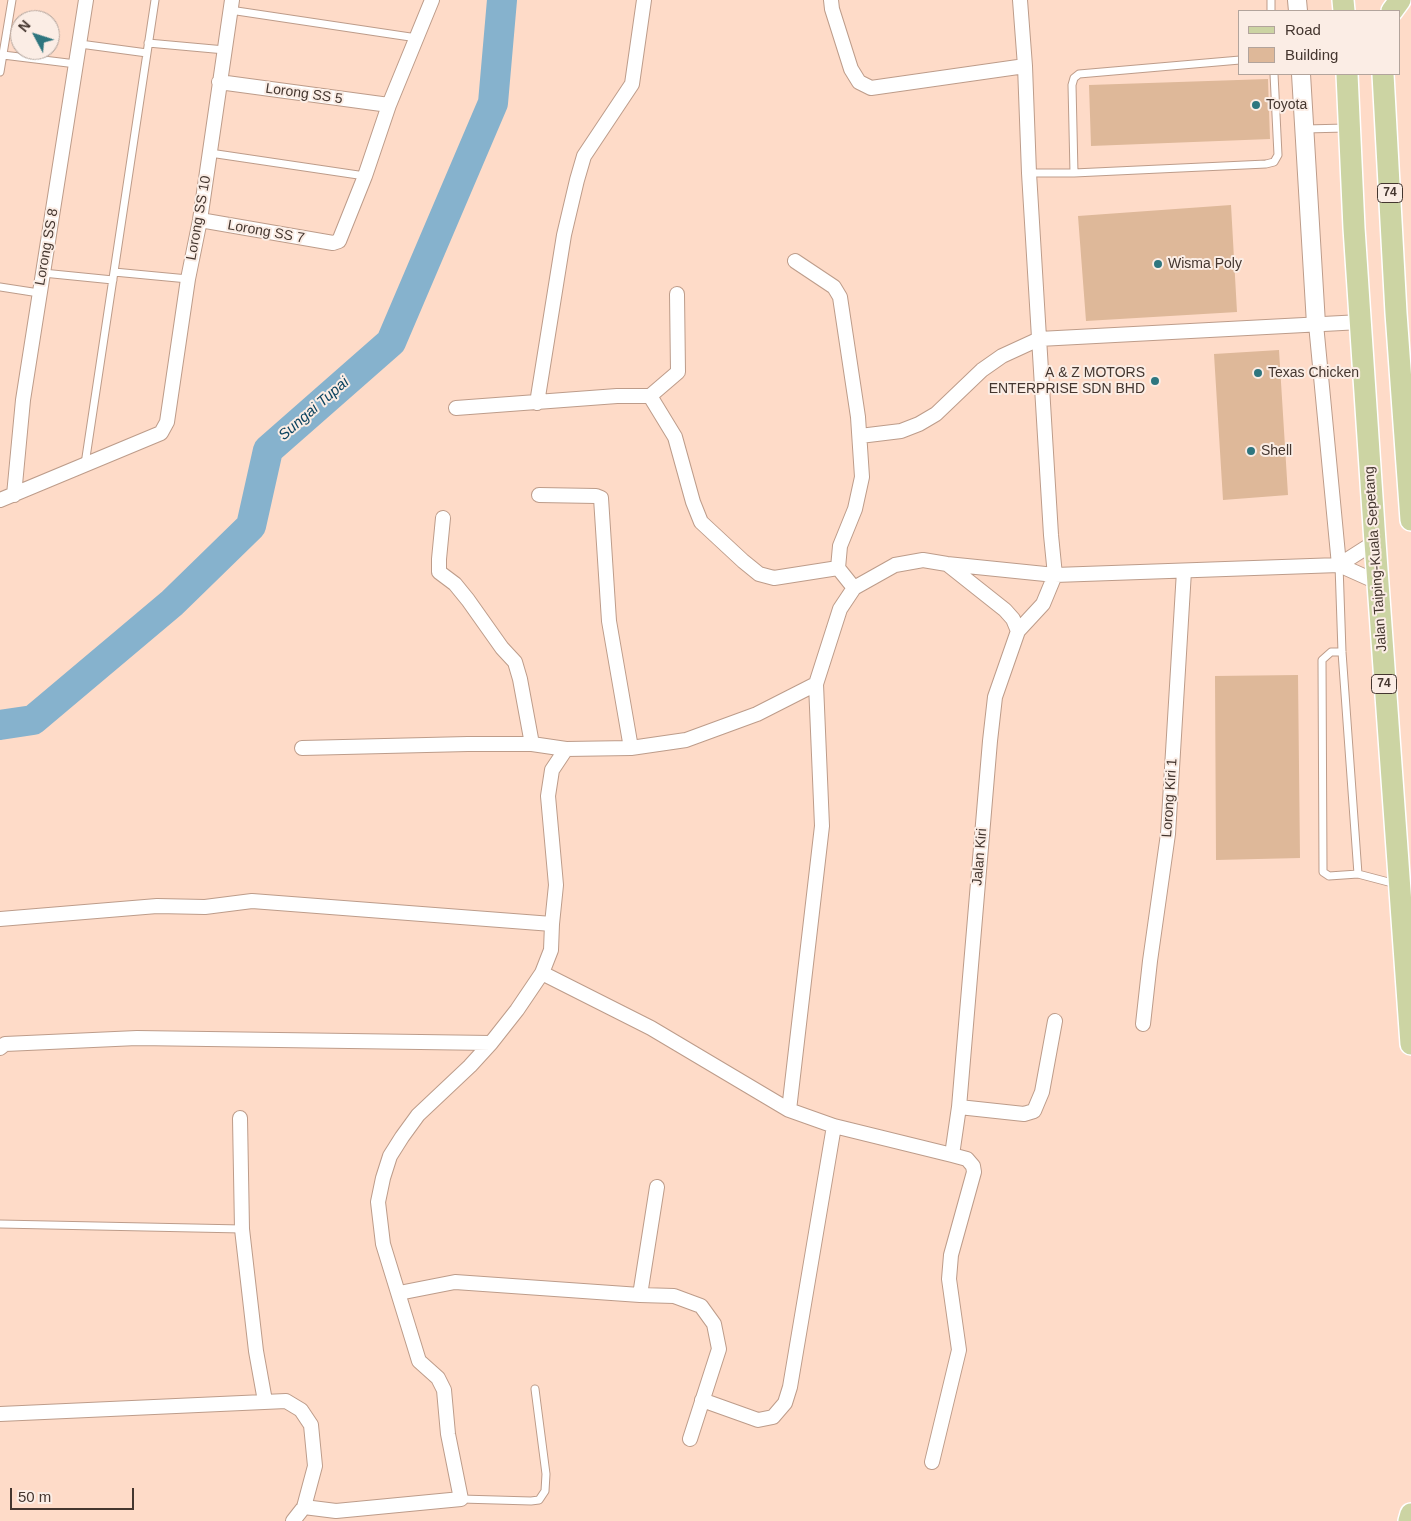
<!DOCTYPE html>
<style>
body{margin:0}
#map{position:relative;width:1411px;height:1521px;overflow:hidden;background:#fedbc8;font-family:Arial,sans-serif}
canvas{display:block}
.legend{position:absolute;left:1238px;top:10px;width:162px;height:65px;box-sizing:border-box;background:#fbede5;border:1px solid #b2a49c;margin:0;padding:6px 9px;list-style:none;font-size:15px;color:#44362f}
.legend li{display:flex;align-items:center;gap:10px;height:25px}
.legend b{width:25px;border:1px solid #b2a49c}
.north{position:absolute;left:10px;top:10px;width:50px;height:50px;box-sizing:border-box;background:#fbede5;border:1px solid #b2a49c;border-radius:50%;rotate:310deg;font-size:14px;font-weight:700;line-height:20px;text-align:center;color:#44362f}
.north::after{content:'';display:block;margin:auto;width:18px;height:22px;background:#2e767f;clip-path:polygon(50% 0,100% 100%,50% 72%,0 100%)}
.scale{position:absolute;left:10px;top:1488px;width:124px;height:22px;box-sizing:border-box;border:2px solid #44362f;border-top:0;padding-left:6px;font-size:15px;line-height:18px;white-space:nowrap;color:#44362f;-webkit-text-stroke:4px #fbede5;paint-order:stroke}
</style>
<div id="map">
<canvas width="1411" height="1521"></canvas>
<ul class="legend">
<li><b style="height:6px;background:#ccd4a3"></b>Road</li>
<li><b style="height:14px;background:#deb899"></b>Building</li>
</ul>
<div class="north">N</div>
<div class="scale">50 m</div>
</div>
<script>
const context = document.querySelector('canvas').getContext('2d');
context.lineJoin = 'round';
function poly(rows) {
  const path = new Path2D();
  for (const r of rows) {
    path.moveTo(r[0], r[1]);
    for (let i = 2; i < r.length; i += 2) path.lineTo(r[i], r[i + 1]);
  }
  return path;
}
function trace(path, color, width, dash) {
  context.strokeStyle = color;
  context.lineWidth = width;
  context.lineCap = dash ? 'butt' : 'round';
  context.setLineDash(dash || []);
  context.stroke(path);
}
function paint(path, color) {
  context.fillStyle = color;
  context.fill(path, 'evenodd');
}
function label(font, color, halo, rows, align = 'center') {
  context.font = font + ' Arial,sans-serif';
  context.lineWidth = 4;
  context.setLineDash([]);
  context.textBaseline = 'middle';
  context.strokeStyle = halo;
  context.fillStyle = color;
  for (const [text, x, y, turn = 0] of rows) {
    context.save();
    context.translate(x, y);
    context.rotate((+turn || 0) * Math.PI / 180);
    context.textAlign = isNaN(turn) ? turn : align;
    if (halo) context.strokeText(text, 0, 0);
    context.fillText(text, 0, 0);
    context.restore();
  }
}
trace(poly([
 [0,725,33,720,172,603,251,526,268,450,391,342,493,103,502,0]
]), '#86b2cd', 30);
paint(poly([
 [1268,79,1270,139,1091,146,1089,85],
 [1231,205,1237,312,1086,321,1078,216],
 [1279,350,1288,495,1223,500,1214,354],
 [1298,675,1300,858,1216,860,1215,676]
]), '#deb899');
const service = poly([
 [1271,0,1271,11],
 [230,10,417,38],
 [148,43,225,50],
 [80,44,147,53],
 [3,55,76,64],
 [0,72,12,0],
 [1305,129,1346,128],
 [210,153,365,176],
 [1029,173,1074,173,1266,164,1274,162,1278,155,1274,74],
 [1074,173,1072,85,1074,78,1079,74,1240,60],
 [114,272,188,279],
 [43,273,113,280],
 [0,287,39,293],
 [85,464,155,0],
 [1339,565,1342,652,1358,874,1396,884],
 [1342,652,1331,652,1322,660,1323,872,1329,876,1358,874],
 [0,1224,242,1229],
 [461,1499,531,1501,539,1500,545,1491,546,1474,535,1389]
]);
const minor = poly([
 [831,0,832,9,851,69,859,82,871,88,1025,66],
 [219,82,389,105],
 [200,220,333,243,339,241,365,176,389,105,432,0],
 [795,261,834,287,840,297,858,417,862,477,855,509,840,546,838,568,854,588],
 [1316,324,1339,565],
 [650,396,678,372,677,294],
 [537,403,564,235,577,180,584,156,632,84,644,0],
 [456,408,617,396,650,396,675,437,693,502,701,522,743,561,759,574,774,578,838,568],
 [860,436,901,431,919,424,936,414,982,370,1002,356,1039,339,1361,322],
 [14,495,23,400,86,0],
 [539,495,596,496,601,498,609,621,631,748],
 [0,500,161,433,167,422,188,279,200,220,232,0],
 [443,518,439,559,439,572,455,584,468,600,502,648,515,662,520,679,532,744],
 [947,564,1005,610,1013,619,1018,631],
 [1339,565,1375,542],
 [302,748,468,744,532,744,566,749,631,748,686,740,757,714,816,684],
 [0,919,157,906,205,907,252,901,552,924],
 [542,973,651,1028,789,1110,834,1126,952,1155,967,1159,973,1166,974,1172,951,1255,949,1279,959,1350,932,1462],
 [1143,1024,1150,961,1168,834,1184,571],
 [0,1048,5,1044,137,1038,491,1043],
 [959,1107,1024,1114,1034,1111,1042,1092,1055,1021],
 [789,1110,822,826,816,684,840,609,854,588,895,565,923,560,947,564,1055,575,1339,565,1377,582],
 [240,1118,242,1229,256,1351,265,1401],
 [952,1155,959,1107,990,741,995,697,1018,631,1043,604,1055,575,1051,535,1029,173,1025,66,1020,0],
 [399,1293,455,1282,640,1295,674,1296,701,1306,714,1324,719,1349,690,1439],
 [640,1295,657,1187],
 [702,1400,758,1420,773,1417,785,1403,790,1387,834,1126],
 [0,1414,286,1401,301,1410,311,1425,315,1466,304,1507,293,1521],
 [304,1507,336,1511,461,1499,448,1434,444,1390,438,1378,419,1361,383,1244,378,1202,383,1178,390,1156,402,1137,418,1115,470,1066,491,1043,517,1010,542,973,551,950,552,924,556,885,548,796,552,770,566,749]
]);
const tertiary = poly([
 [1297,0,1298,11],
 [1301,74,1316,324]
]);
const primary = poly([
 [1343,0,1344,11],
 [1392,11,1400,0],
 [1347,74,1354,228,1375,542,1411,1044],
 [1383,74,1396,313,1411,520],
 [1409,1521,1411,1514]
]);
trace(service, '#bd9c8a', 9);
trace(minor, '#bd9c8a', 16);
trace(tertiary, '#bd9c8a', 20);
trace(primary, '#fff', 24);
trace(service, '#fff', 7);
trace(minor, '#fff', 14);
trace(tertiary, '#fff', 18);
trace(primary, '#ccd4a3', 21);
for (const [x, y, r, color] of [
 [1256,105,5,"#2e767f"],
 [1158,264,5,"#2e767f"],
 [1258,373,5,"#2e767f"],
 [1155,381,5,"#2e767f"],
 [1251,451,5,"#2e767f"]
]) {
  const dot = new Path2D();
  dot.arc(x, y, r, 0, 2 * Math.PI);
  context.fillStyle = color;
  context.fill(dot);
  trace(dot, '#fbede5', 2);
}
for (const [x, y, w] of [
 [1390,193,25],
 [1384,684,25]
]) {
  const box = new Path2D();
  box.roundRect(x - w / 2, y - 9.5, w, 19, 4);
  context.fillStyle = '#fbede5';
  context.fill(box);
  trace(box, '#44362f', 1);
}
label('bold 12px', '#44362f', null, [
 ["74",1390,193],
 ["74",1384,684]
]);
label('14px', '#44362f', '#fbede5', [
 ["Lorong SS 5",304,94,8],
 ["Lorong SS 10",199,218,-80],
 ["Lorong SS 7",266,232,10],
 ["Lorong SS 8",47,247,-80],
 ["Jalan Taiping-Kuala Sepetang",1376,559,-94],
 ["Lorong Kiri 1",1170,798,-86],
 ["Jalan Kiri",980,857,-85]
]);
label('14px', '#44362f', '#fbede5', [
 ["Toyota",1266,105],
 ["Wisma Poly",1168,264],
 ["A & Z MOTORS",1145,373,"right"],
 ["ENTERPRISE SDN BHD",1145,389,"right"],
 ["Texas Chicken",1268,373],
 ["Shell",1261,451]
], 'left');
label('italic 15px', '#0b435f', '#fbede5', [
 ["Sungai Tupai",314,409,-41]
]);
</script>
